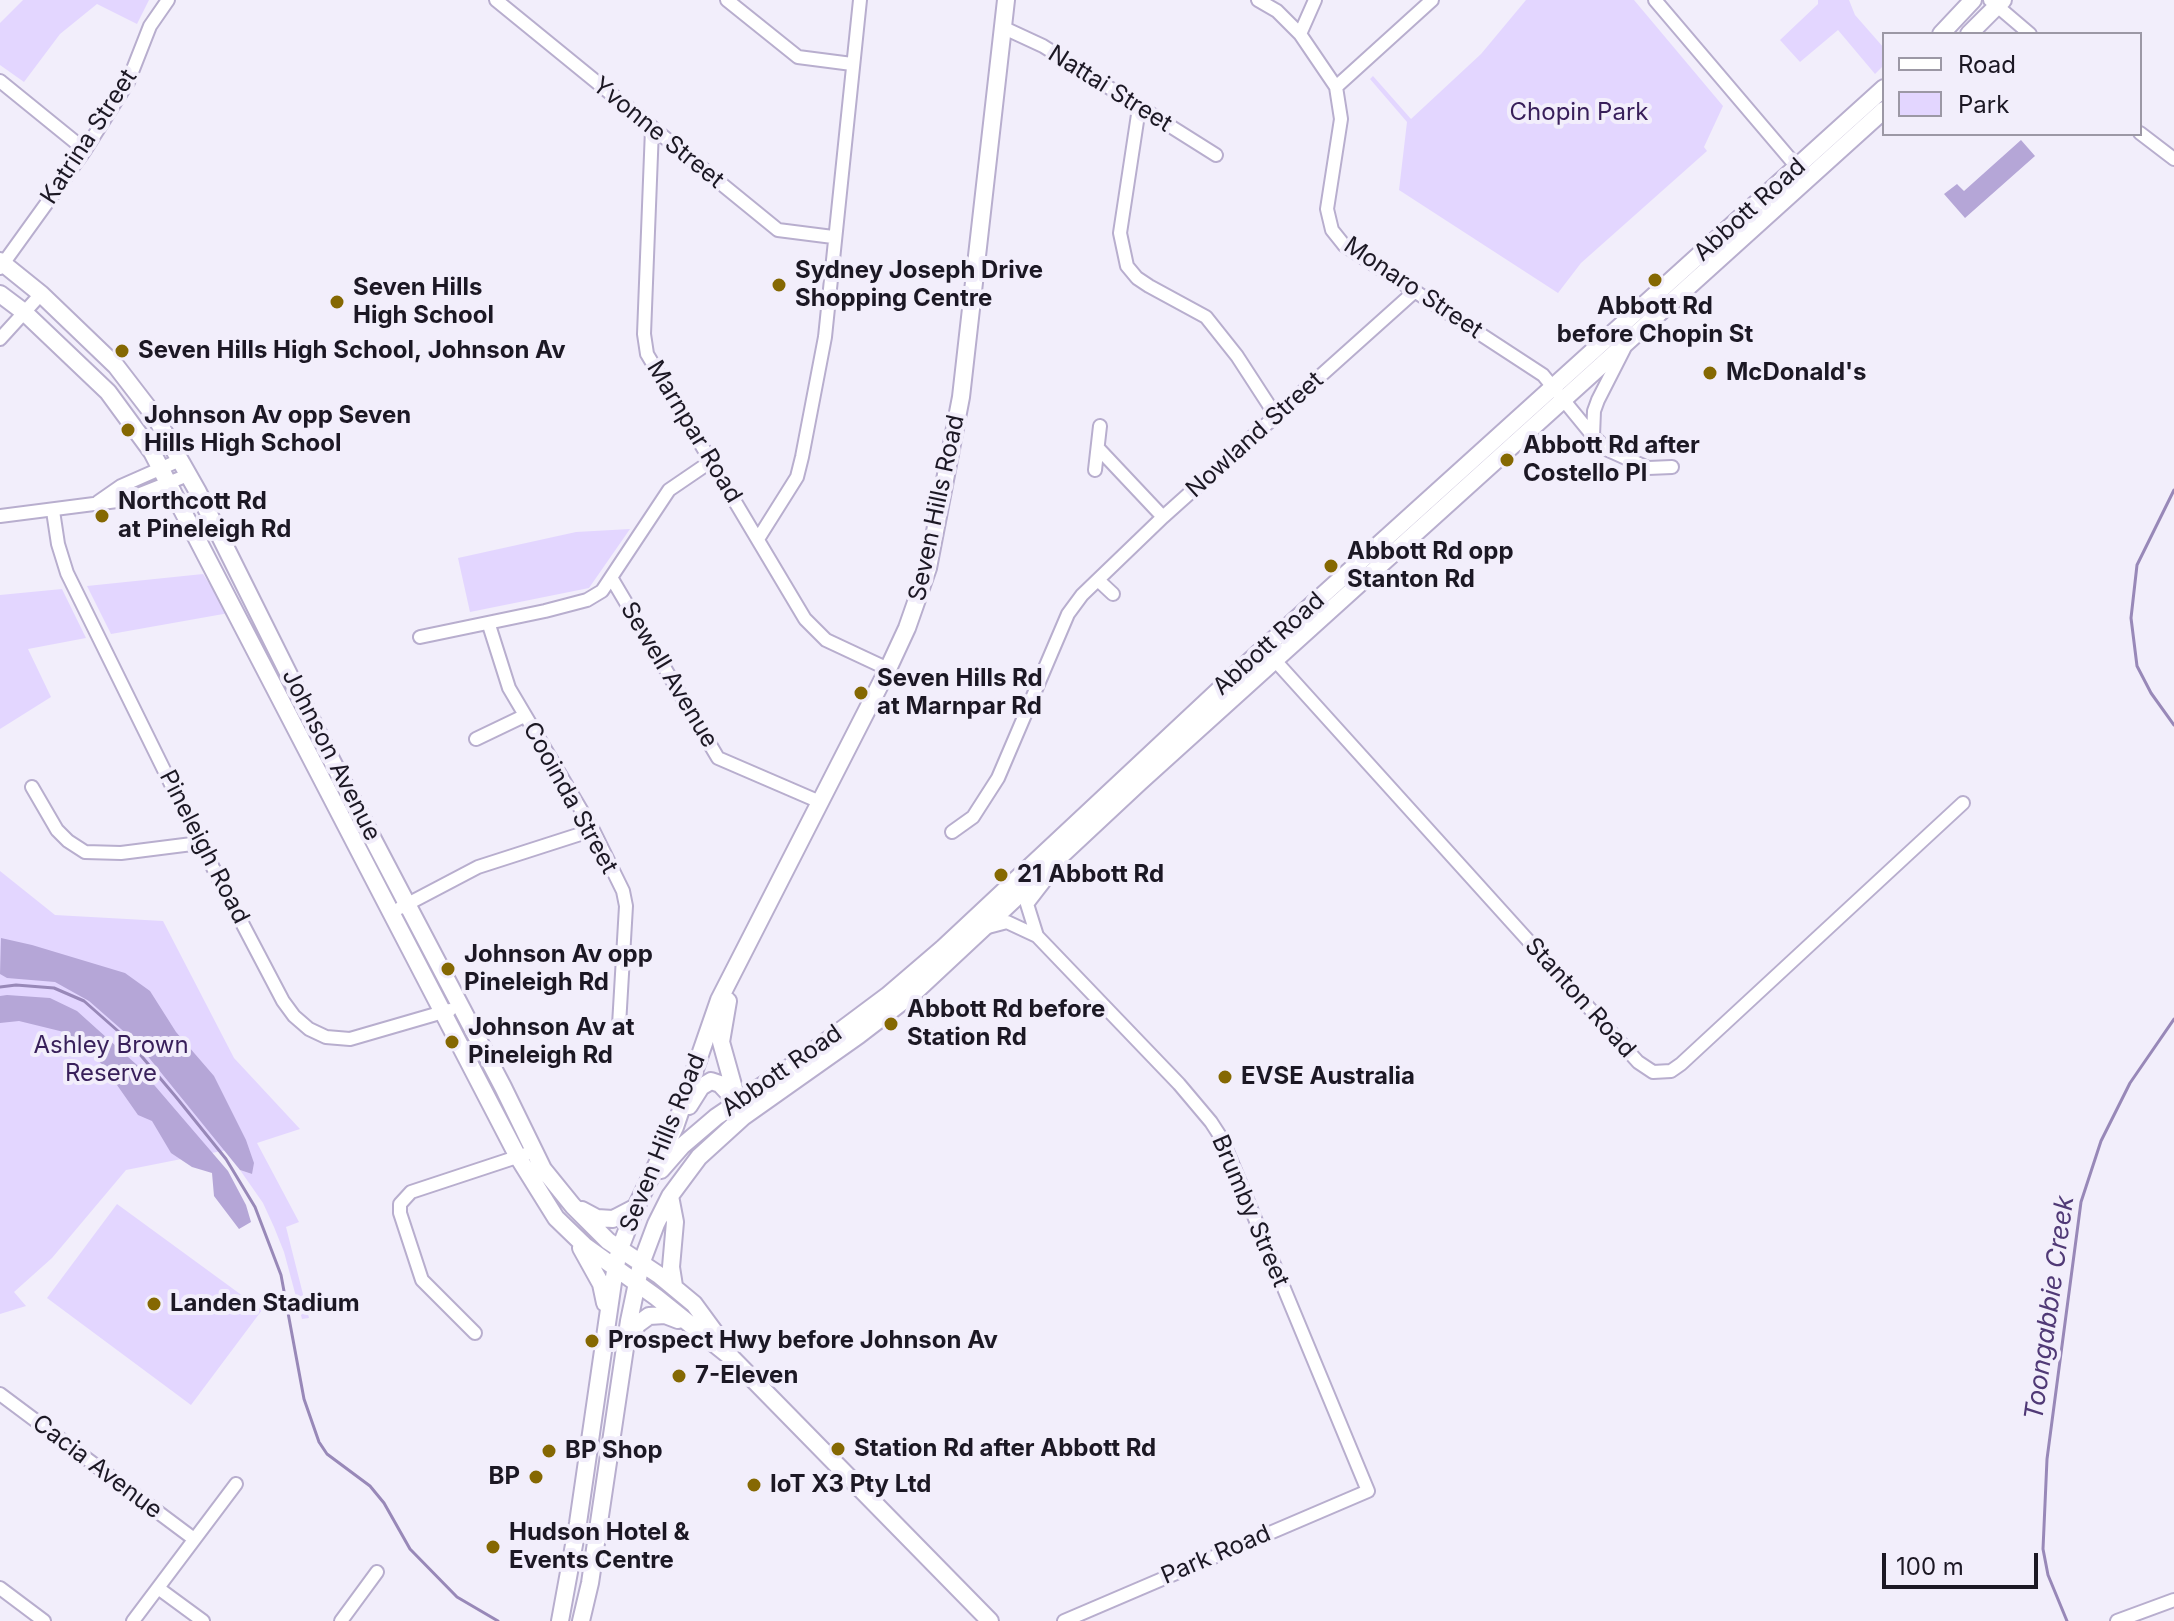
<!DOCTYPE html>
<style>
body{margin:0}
#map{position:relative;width:2174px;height:1621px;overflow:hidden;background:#f2eefb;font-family:Inter,sans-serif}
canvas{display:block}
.legend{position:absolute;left:1882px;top:32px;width:260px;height:104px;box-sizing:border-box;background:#f2eefb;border:2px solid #9c98a5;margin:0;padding:10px 14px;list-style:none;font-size:24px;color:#1c1824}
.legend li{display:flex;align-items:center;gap:16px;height:40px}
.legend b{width:40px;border:2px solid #9c98a5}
.scale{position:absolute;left:1882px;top:1553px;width:156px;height:36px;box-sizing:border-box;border:4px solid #1c1824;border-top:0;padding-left:10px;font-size:24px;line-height:28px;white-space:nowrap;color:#1c1824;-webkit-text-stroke:6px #f2eefb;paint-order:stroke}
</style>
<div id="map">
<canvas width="2174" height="1621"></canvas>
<ul class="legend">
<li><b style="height:10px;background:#fff"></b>Road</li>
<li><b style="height:22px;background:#e3d6ff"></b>Park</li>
</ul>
<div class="scale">100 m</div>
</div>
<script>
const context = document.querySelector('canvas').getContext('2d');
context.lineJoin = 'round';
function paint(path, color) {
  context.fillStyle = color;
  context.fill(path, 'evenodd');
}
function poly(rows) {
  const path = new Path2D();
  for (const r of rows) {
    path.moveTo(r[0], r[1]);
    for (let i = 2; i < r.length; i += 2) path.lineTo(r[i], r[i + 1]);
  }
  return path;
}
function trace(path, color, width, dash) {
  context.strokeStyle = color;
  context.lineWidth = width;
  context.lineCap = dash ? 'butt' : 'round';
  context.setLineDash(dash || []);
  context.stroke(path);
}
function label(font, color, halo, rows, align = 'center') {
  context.font = font + ' Inter,sans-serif';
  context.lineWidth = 8;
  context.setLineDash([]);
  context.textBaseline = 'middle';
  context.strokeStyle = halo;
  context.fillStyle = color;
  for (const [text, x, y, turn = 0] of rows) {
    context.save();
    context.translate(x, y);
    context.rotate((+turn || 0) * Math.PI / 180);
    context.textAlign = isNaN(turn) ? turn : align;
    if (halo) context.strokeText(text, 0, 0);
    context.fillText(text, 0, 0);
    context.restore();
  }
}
paint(poly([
 [23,0,149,0,137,24,97,4,60,34,24,82,0,65,0,23],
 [1526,0,1634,0,1723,106,1704,147,1707,151,1581,263,1558,293,1399,190,1407,122,1370,79,1373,76,1411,119,1481,54],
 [1818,0,1849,0,1855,15,1884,48,1884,65,1875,74,1838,30,1800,62,1780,40,1818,4],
 [630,529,589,588,470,612,458,558,576,532],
 [203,574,229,613,111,634,87,586],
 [62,589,86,638,28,649,51,697,0,729,0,595],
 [0,871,55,915,163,921,234,1058,300,1129,257,1143,299,1222,286,1227,309,1318,302,1319,284,1252,274,1227,263,1203,240,1170,252,1174,247,1146,126,1170,52,1258,14,1292,26,1306,0,1314],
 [117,1204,262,1310,191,1405,47,1298]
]), '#e3d6ff');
paint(poly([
 [2021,140,2035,156,1965,218,1944,194,1957,184,1964,191],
 [1,938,32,945,125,973,150,991,176,1032,214,1076,246,1140,254,1163,252,1174,240,1170,137,1043,89,1001,55,982,7,978,0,974],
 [7,995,50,998,77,1011,137,1065,228,1171,246,1205,251,1222,239,1229,214,1196,212,1173,192,1167,171,1153,152,1121,138,1115,103,1065,68,1033,19,1021,0,1023,0,996]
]), '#b5a6d7');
trace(poly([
 [2174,490,2137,565,2131,618,2137,666,2151,693,2174,725],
 [0,987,16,985,54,988,84,1001,127,1039,176,1097,226,1159,255,1207,281,1275,304,1399,319,1442,327,1454,370,1486,384,1503,410,1549,457,1597,498,1621],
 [2067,1621,2048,1575,2043,1549,2047,1459,2081,1202,2101,1141,2130,1083,2174,1019]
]), '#9888b8', 3);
const minor = poly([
 [496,0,778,230,833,237],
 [727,0,798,57,852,64],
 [1258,0,1277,11,1300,34,1336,87,1341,119,1327,209,1332,230,1344,245,1543,375,1593,436,1608,450,1648,468,1672,467],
 [1655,0,1797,167],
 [1990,0,2030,34],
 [1002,27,1043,46,1216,155],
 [1300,34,1315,0],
 [0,81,85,150],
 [1336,87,1432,0],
 [1139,108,1120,233,1127,266,1137,278,1149,286,1206,317,1237,356,1276,416],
 [652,129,644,334,647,354,805,619,826,640,888,669],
 [2140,133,2174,159],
 [0,268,85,150,128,82,150,26,168,0],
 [0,339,41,294],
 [1593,436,1594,411,1598,400,1624,349],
 [1098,448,1163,517],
 [1095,470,1100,426],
 [98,502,121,486,180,460],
 [53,511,58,544,67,573,200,843,283,1001,294,1016,309,1029,326,1037,350,1039,450,1010],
 [0,516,125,500,188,475],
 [758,539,797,477,802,457,825,337,860,0],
 [612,579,718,758,820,802],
 [1098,580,1113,594],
 [489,625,509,688,593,830,623,891,626,906,619,1025],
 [420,637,545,611,587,600,602,591,669,490,710,462],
 [1271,656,1638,1062,1653,1072,1671,1071,1681,1064,1963,803],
 [476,739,524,716],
 [32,787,57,830,68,841,85,852,121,853,200,843],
 [952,832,973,817,998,778,1068,614,1082,595,1163,517,1414,292],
 [400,908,478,867,593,830],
 [988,927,1007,922,1037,936,1179,1084,1211,1122,1222,1139,1368,1491,1064,1621],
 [1037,936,1027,904,1044,882],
 [475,1333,422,1280,400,1213,400,1204,411,1192,526,1154],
 [0,1394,194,1539],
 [0,1588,44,1621],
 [158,1588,203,1621],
 [133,1621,236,1484],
 [341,1621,377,1572],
 [2117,1621,2174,1600]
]);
const major = poly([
 [1941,34,1973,0],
 [1969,34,2003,0],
 [0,261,41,294,116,366,156,418,198,492,332,761,503,1087,543,1169,573,1206,608,1241,659,1275,694,1304,727,1349],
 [0,294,24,312,108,392,152,452,518,1157,556,1218,585,1246,656,1297,732,1358,990,1621],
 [728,1001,721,1042,740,1110],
 [689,1106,701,1087,711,1081,720,1084,735,1100],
 [661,1170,682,1146,716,1117,812,1052,887,996,943,948,1252,659,1884,88],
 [670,1196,675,1222,671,1267,674,1286],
 [582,1210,597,1218,613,1219,636,1207],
 [581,1248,601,1284,605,1303],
 [629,1337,638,1324,649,1316,665,1315,678,1320],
 [560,1621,578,1523,613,1282,619,1251,636,1207,675,1127,719,1000,888,669,907,628,928,568,961,397,1006,0],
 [581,1621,590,1583,629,1321,641,1264,656,1224,670,1196,699,1157,743,1117,859,1035,915,992,1140,782,1884,110]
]);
trace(minor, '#b8aece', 16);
trace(major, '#b8aece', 20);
trace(minor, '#fff', 12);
trace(major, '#fff', 16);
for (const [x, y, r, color] of [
 [1655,280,8,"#856802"],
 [779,285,8,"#856802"],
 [337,302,8,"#856802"],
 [122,351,8,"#856802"],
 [1710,373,8,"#856802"],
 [128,430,8,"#856802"],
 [1507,460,8,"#856802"],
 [102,516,8,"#856802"],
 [1331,566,8,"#856802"],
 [861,693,8,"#856802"],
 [1001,875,8,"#856802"],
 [448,969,8,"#856802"],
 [891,1024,8,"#856802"],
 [452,1042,8,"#856802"],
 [1225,1077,8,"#856802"],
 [154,1304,8,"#856802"],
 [592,1341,8,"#856802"],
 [679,1376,8,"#856802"],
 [838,1449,8,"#856802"],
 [549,1451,8,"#856802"],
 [536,1477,8,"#856802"],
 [754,1485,8,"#856802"],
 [493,1547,8,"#856802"]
]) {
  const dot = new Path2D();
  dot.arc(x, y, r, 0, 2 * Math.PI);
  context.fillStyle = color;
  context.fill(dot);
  trace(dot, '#f2eefb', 3);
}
label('24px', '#1c1824', '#f2eefb', [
 ["Nattai Street",1110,89,32],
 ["Yvonne Street",658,133,39],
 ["Katrina Street",89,137,-57],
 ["Abbott Road",1750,210,-42],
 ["Monaro Street",1413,288,34],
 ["Marnpar Road",694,432,59],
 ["Nowland Street",1255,435,-42],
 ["Seven Hills Road",937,508,-78],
 ["Abbott Road",1269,644,-42],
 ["Sewell Avenue",669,675,59],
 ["Johnson Avenue",331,755,63],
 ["Cooinda Street",570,798,61],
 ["Pineleigh Road",204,847,63],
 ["Stanton Road",1580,998,48],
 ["Abbott Road",782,1071,-35],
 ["Seven Hills Road",663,1143,-68],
 ["Brumby Street",1250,1211,67],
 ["Cacia Avenue",97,1467,37],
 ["Park Road",1216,1555,-23]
]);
label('24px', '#381f5a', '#f2eefb', [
 ["Chopin Park",1579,113],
 ["Ashley Brown",111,1046],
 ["Reserve",111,1074]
]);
label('bold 24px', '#1c1824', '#f2eefb', [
 ["Sydney Joseph Drive",795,271],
 ["Shopping Centre",795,299],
 ["Seven Hills",353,288],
 ["High School",353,316],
 ["Abbott Rd",1655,307,"center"],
 ["before Chopin St",1655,335,"center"],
 ["Seven Hills High School, Johnson Av",138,351],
 ["McDonald's",1726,373],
 ["Johnson Av opp Seven",144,416],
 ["Hills High School",144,444],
 ["Abbott Rd after",1523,446],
 ["Costello Pl",1523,474],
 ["Northcott Rd",118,502],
 ["at Pineleigh Rd",118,530],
 ["Abbott Rd opp",1347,552],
 ["Stanton Rd",1347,580],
 ["Seven Hills Rd",877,679],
 ["at Marnpar Rd",877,707],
 ["21 Abbott Rd",1017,875],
 ["Johnson Av opp",464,955],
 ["Pineleigh Rd",464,983],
 ["Abbott Rd before",907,1010],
 ["Station Rd",907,1038],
 ["Johnson Av at",468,1028],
 ["Pineleigh Rd",468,1056],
 ["EVSE Australia",1241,1077],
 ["Landen Stadium",170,1304],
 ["Prospect Hwy before Johnson Av",608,1341],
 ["7-Eleven",695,1376],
 ["Station Rd after Abbott Rd",854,1449],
 ["BP Shop",565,1451],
 ["BP",520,1477,"right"],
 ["IoT X3 Pty Ltd",770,1485],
 ["Hudson Hotel &",509,1533],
 ["Events Centre",509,1561]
], 'left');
label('italic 26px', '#503976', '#f2eefb', [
 ["Toongabbie Creek",2050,1308,-82]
]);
</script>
